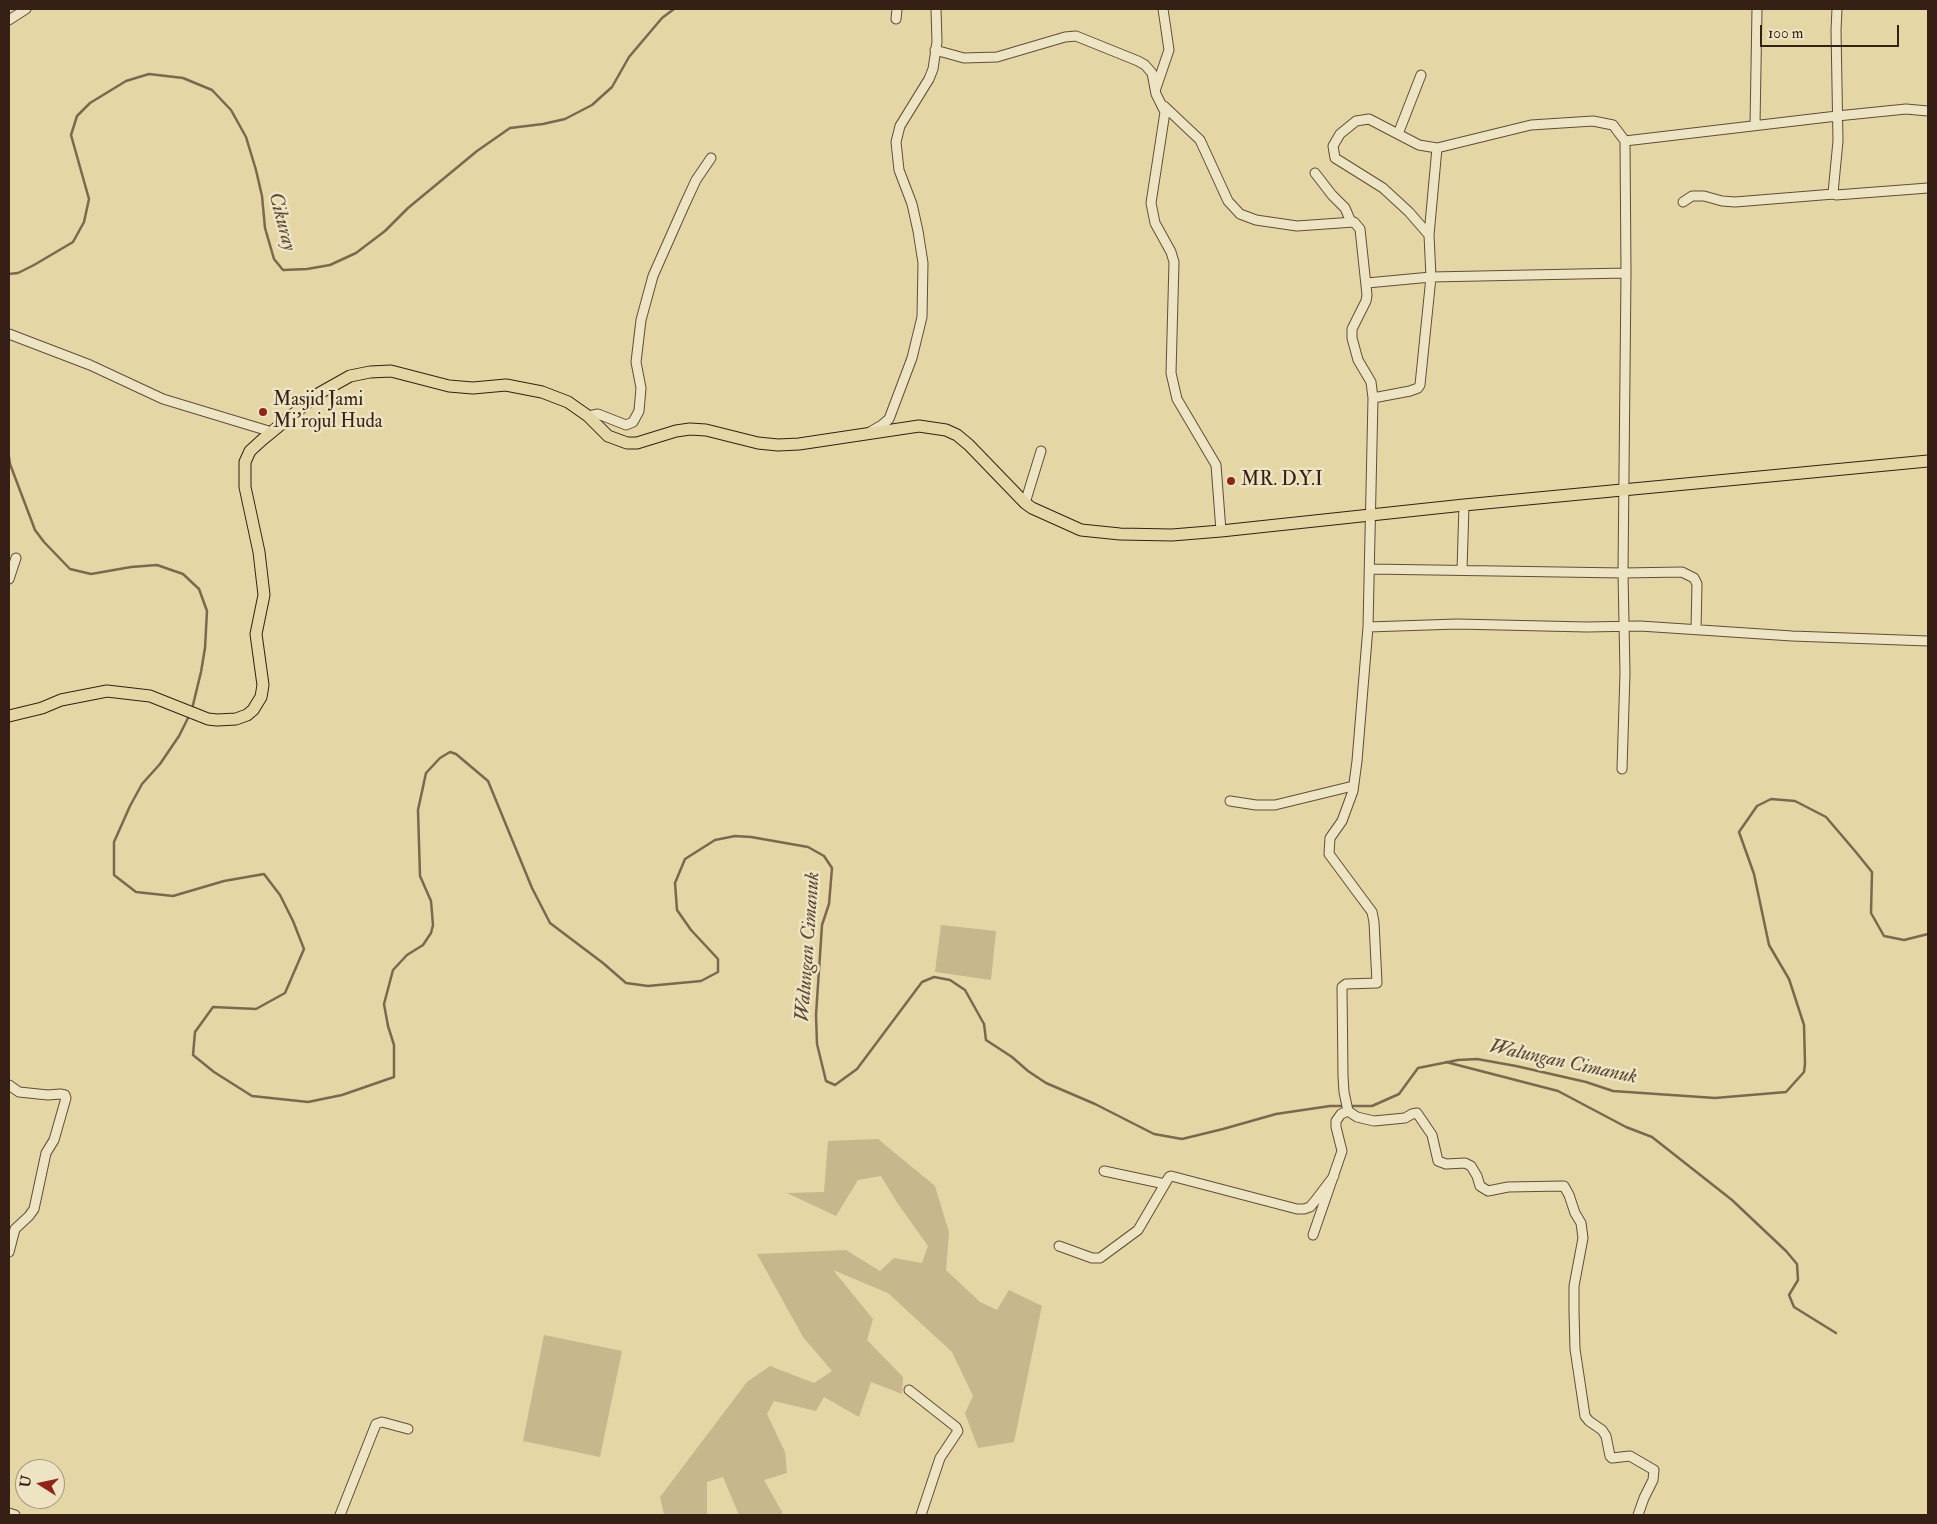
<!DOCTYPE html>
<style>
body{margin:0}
#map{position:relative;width:1937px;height:1524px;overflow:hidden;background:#e4d6a5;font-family:"IM FELL Double Pica",serif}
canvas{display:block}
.frame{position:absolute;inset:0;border:10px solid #361f15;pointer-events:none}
.north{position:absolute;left:15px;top:1459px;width:50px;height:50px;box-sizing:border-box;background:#ede4c4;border:1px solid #a4957e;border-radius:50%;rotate:280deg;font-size:14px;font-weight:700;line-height:20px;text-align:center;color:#361f15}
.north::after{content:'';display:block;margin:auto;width:18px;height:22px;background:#8f2418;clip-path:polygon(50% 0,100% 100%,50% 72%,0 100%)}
.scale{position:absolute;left:1760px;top:25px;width:139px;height:22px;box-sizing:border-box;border:2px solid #361f15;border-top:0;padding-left:6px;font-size:15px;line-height:18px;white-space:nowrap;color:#361f15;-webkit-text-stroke:4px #ede4c4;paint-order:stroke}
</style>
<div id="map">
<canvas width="1937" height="1524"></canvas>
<div class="frame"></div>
<div class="north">U</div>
<div class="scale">100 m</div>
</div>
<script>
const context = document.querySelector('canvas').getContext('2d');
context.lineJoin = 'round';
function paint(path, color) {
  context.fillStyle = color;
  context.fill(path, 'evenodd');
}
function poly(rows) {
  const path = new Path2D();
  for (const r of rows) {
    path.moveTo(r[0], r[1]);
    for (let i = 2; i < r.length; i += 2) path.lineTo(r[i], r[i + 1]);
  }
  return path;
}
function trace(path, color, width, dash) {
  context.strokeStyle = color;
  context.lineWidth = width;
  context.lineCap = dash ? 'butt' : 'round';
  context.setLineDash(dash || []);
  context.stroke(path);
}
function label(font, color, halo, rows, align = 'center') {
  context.font = font + ' "IM FELL Double Pica",serif';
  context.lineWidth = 5;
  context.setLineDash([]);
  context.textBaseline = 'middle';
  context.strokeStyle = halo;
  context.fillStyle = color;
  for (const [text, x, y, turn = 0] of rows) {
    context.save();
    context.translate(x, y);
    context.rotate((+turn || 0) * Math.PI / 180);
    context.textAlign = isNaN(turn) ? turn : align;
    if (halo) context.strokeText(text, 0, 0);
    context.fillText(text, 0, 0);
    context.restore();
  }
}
paint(poly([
 [941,925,996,931,991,980,935,972],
 [878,1139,935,1186,949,1232,946,1270,980,1302,997,1310,1009,1290,1042,1306,1014,1442,978,1448,965,1413,973,1396,952,1352,888,1293,833,1270,873,1319,867,1340,903,1377,902,1394,871,1382,859,1417,824,1397,816,1411,774,1401,767,1414,785,1452,787,1473,764,1480,782,1512,782,1515,739,1515,723,1477,707,1482,707,1515,664,1514,660,1497,747,1382,770,1366,814,1383,832,1371,803,1337,757,1254,846,1250,880,1271,894,1258,922,1263,928,1246,896,1201,881,1176,858,1180,836,1216,787,1193,824,1192,828,1141],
 [544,1335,622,1351,600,1457,523,1441]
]), '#c6b78d');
trace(poly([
 [9,274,18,273,34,265,73,242,84,222,89,199,71,135,77,116,90,103,126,81,149,74,183,78,212,90,231,110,246,137,256,170,262,196,265,228,274,259,283,270,307,269,330,265,356,253,385,231,408,208,477,151,510,128,543,124,565,119,592,105,612,87,629,57,662,18,674,9],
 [9,457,10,464,35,530,44,542,70,569,91,574,131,567,157,565,183,574,199,589,207,611,205,648,201,672,192,709],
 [189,716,179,736,160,764,142,784,130,806,114,842,114,875,136,892,173,896,224,881,264,874,280,895,293,921,304,949,285,993,256,1009,213,1007,195,1032,193,1055,214,1072,252,1096,308,1102,342,1095,394,1077,394,1045,388,1026,384,1004,393,970,407,955,423,945,431,933,433,925,431,901,420,876,418,810,426,773,440,758,450,752,456,754,488,781,532,888,550,923,603,963,626,983,648,986,701,981,718,972,718,959,691,930,677,910,675,883,685,859,715,840,735,836,751,837,808,847,824,856,832,868,829,904,822,925,816,1015,817,1044,826,1081,835,1085,857,1069,922,982,934,977,950,980,965,990,984,1024,986,1040,1012,1057,1028,1071,1046,1083,1095,1104,1154,1134,1182,1139,1223,1129,1276,1114,1330,1106,1372,1106,1399,1094,1418,1068,1458,1060,1477,1059,1516,1066,1586,1082,1613,1091,1715,1098,1786,1092,1804,1072,1805,1064,1804,1025,1789,979,1769,945,1754,874,1739,832,1757,806,1771,799,1795,801,1826,817,1855,851,1872,872,1871,913,1884,936,1904,940,1928,934],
 [1446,1062,1558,1091,1626,1127,1652,1137,1732,1200,1786,1251,1797,1264,1798,1280,1789,1295,1794,1307,1836,1333]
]), '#7b684e', 2.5);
const minor = poly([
 [1837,9,1836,30,1838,141,1833,193,1836,195,1928,188],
 [896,19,897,9],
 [9,20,26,9],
 [935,50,964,58,997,57,1065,37,1076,36,1138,61,1145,65,1152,73,1156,94,1165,112,1151,203,1155,223,1171,252,1174,262,1171,373,1177,399,1216,465,1221,531],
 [1156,88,1169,50,1163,9],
 [1164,106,1200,140,1228,201,1240,214,1256,220,1297,226,1354,222,1360,229,1367,295,1366,301,1352,329,1352,338,1358,360,1371,382,1373,398,1368,627,1357,761,1353,791,1342,821,1330,838,1329,854,1372,912,1374,922,1377,983,1346,984,1342,987,1343,1076,1344,1092,1348,1111,1357,1117,1374,1121,1405,1118,1412,1114,1417,1113,1432,1135,1438,1161,1446,1164,1465,1163,1471,1166,1477,1176,1480,1186,1488,1191,1508,1187,1564,1186,1569,1195,1575,1213,1581,1223,1583,1238,1574,1286,1574,1311,1575,1349,1585,1416,1589,1421,1602,1430,1606,1436,1610,1456,1612,1458,1630,1456,1654,1470,1653,1480,1644,1498,1638,1515],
 [1755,125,1757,9],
 [1398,134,1421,75],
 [1315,173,1332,195,1345,208,1351,222],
 [1683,202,1692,196,1704,196,1722,201,1735,202,1834,194],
 [1429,235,1437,148],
 [1367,283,1431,277,1626,273],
 [9,334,90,365,163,399,272,432],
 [1373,398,1410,391,1418,388,1420,385,1431,277,1429,235,1409,212,1383,188,1335,158,1333,146,1340,134,1356,121,1369,119,1419,145,1437,148,1531,125,1593,121,1613,125,1625,141],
 [588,416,598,414,626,425,633,422,639,411,641,388,636,362,641,320,653,276,684,206,696,180,711,158],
 [870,432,882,425,889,419,912,358,922,317,923,263,918,231,912,204,899,170,896,142,900,126,929,79,933,69,937,42,936,9],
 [1025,503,1041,451],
 [1370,569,1623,573,1682,572,1694,578,1697,584,1696,629],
 [1462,570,1464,505],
 [9,579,16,558],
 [1368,627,1457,624,1587,627,1640,626,1792,636,1928,641],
 [1622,769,1625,673,1623,573,1626,273,1625,141,1837,116,1906,109,1928,111],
 [1230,801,1256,805,1275,805,1353,786],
 [9,1085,19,1092,48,1095,60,1094,65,1095,66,1098,54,1140,46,1153,34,1209,29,1216,15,1229,9,1252],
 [1104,1171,1165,1184],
 [1313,1235,1342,1151,1336,1127,1336,1121,1341,1114,1348,1111],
 [1059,1246,1092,1258,1100,1258,1138,1230,1169,1177,1171,1176,1297,1209,1304,1209,1310,1207,1315,1201,1334,1176],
 [909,1390,956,1427,958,1431,940,1458,921,1515],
 [9,1513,15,1515],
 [340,1515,376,1424,382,1422,408,1429]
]);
const major = poly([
 [9,716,42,708,61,700,107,691,150,696,208,719,217,720,236,719,247,715,253,710,261,697,263,685,256,634,264,595,259,552,245,487,245,462,250,451,262,440,318,394,350,376,370,372,391,371,449,386,473,388,506,385,542,392,568,402,588,416,608,436,627,443,637,443,676,431,690,429,706,430,758,443,778,445,799,444,919,426,946,430,957,435,969,445,1025,503,1032,508,1081,530,1120,534,1172,535,1221,531,1464,505,1928,461]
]);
trace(minor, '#624d39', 11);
trace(major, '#361f15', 13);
trace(minor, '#ede4c4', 9);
trace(major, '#e4d6a5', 11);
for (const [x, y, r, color] of [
 [263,412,5,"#8f2418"],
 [1231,481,5,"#8f2418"]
]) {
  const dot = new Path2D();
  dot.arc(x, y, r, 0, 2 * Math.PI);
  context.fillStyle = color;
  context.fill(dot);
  trace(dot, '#ede4c4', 2);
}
label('19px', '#361f15', '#ede4c4', [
 ["Masjid Jami",273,401],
 ["Mi'rojul Huda",273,423],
 ["MR. D.Y.I",1241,481]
], 'left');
label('italic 20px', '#5e4936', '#ede4c4', [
 ["Cikuray",281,222,75],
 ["Walungan Cimanuk",809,947,-86],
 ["Walungan Cimanuk",1563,1063,12]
]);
</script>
